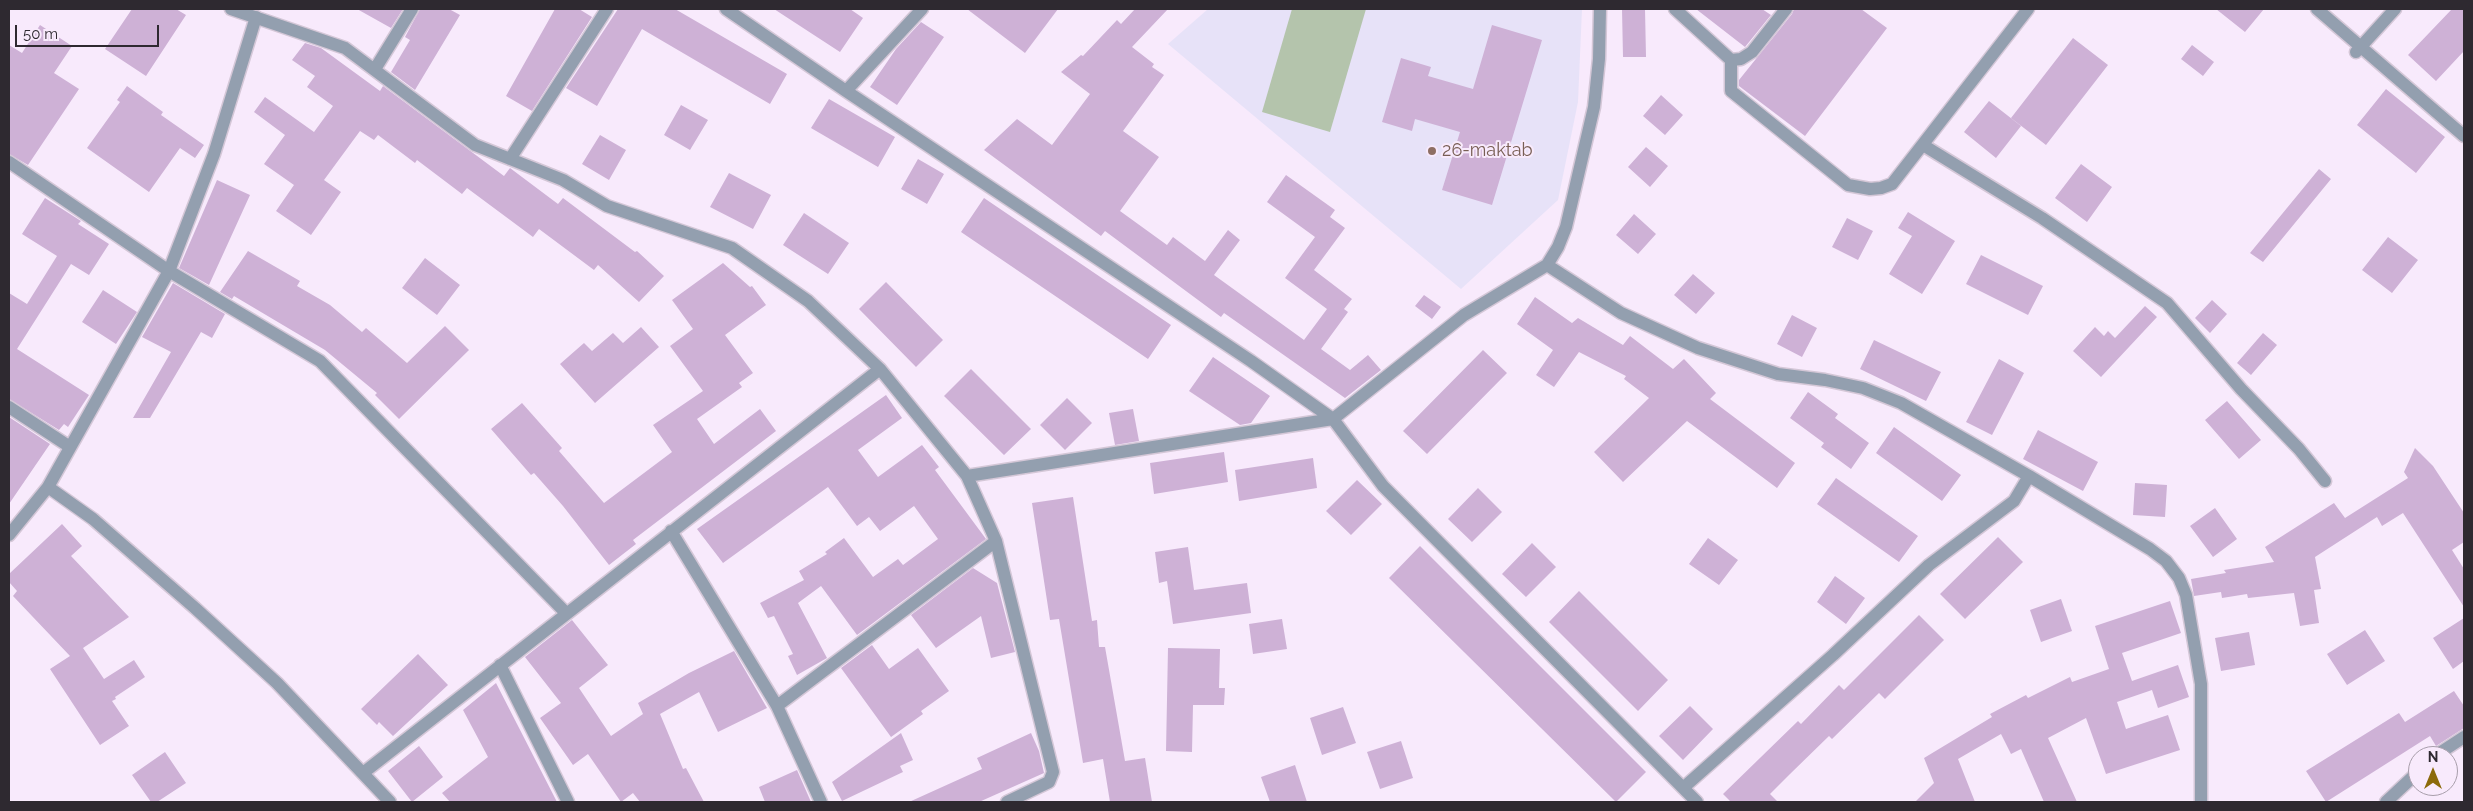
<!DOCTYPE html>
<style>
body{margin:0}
#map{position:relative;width:2473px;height:811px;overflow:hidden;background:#f8eafc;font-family:Raleway,sans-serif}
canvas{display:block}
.frame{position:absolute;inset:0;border:10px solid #2e2930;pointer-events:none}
.north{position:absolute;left:2408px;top:746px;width:50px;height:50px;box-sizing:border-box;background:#f8eafc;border:1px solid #a79daa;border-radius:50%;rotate:0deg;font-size:14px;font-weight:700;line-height:20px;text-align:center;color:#2e2930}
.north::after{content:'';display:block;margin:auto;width:18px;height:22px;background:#8c6a0b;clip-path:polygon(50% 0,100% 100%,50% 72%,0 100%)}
.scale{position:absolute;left:15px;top:25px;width:144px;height:22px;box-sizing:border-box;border:2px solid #2e2930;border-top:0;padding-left:6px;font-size:15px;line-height:18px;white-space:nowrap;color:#2e2930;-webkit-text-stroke:4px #f8eafc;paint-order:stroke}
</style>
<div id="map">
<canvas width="2473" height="811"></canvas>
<div class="frame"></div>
<div class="north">N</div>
<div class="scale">50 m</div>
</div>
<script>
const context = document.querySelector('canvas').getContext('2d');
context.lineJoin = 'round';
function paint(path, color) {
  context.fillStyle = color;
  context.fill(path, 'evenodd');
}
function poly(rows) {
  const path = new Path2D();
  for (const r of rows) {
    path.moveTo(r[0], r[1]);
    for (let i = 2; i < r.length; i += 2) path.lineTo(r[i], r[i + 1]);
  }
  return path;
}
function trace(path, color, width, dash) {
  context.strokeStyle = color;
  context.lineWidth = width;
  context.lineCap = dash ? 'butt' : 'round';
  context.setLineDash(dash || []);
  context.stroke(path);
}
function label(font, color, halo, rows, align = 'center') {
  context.font = font + ' Raleway,sans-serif';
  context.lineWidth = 4;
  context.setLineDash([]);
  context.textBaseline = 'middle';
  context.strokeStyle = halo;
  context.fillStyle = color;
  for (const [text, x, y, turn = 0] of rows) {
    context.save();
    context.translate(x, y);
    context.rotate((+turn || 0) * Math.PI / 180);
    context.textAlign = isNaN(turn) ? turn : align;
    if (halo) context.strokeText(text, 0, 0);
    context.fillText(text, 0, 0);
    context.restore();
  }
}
paint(poly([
 [1208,9,1582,9,1578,102,1558,200,1461,289,1168,44]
]), '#e7e2f8');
paint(poly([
 [1292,9,1366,9,1330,132,1262,112]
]), '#b4c4ac');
paint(poly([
 [132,9,176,9,186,15,146,76,105,49],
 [357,9,403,9,391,28],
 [420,9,449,9,460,15,415,90,391,72,410,40,405,37],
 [555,9,579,9,592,17,532,111,506,96],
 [618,9,675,9,787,74,770,104,642,29,597,106,566,88],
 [774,9,850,9,863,18,840,52],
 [967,9,1058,9,1025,53],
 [1135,9,1168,9,1132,47,1154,64,1152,67,1164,75,1123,131,1159,157,1120,211,1167,245,1173,237,1205,261,1228,230,1240,240,1214,275,1304,340,1327,309,1285,278,1315,237,1267,202,1286,175,1335,210,1330,217,1345,228,1314,270,1352,299,1344,309,1348,312,1321,349,1350,370,1368,355,1381,370,1345,398,1224,313,1221,317,1105,231,1101,236,984,150,1017,119,1052,145,1090,94,1061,72,1081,55,1083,56,1117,20,1121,24],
 [1622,9,1645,9,1646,57,1623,57],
 [1696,9,1762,9,1771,15,1745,47],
 [1794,9,1861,9,1887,28,1805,136,1739,86,1739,80,1792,14],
 [2216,9,2264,9,2245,32],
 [2452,9,2464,9,2464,51,2436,81,2408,55],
 [921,22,944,37,897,105,870,87,896,49],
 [40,25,72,46,54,73,79,89,28,165,9,154,9,45,22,53],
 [1492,25,1542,40,1492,205,1442,190,1460,132,1415,119,1412,131,1382,122,1401,58,1431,67,1428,76,1473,89],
 [2073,38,2108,65,2046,145,2011,118],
 [305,43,321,48,380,91,383,86,504,176,510,168,558,204,563,198,635,252,637,251,664,276,639,302,598,265,594,270,539,229,533,237,467,188,462,194,417,160,415,163,378,135,374,140,360,131,324,180,341,192,311,235,276,211,294,185,264,164,285,135,254,112,265,97,314,132,333,106,307,87,315,76,292,60],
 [2192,45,2214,62,2203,76,2181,59],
 [127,86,163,112,161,115,204,145,195,158,180,148,149,192,87,148,120,102,117,100],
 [2386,89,2445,137,2416,173,2357,125],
 [1661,95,1683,115,1665,135,1643,116],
 [829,99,895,137,878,167,811,128],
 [1989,101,2021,126,1996,158,1964,132],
 [681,105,708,120,690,150,664,135],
 [600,135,626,150,609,180,582,164],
 [1646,147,1668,166,1650,187,1628,167],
 [918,159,944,174,927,204,901,189],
 [2081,164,2112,187,2087,222,2055,198],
 [2319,169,2331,179,2263,262,2250,253],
 [729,173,771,195,753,229,710,207],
 [217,180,250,195,209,285,179,268],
 [45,198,81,221,78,224,109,244,89,275,71,264,17,349,89,395,68,427,64,424,59,430,9,399,9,293,27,304,57,256,22,234],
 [984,198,1171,325,1148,359,961,232],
 [1908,212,1955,241,1922,294,1889,274,1912,236,1898,228],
 [804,213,849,243,828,274,783,245],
 [1634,214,1656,234,1638,254,1616,235],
 [1847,218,1873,231,1858,260,1832,247],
 [2388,237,2418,260,2392,293,2362,270],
 [248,251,300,281,297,286,330,305,362,332,366,328,407,363,445,326,469,350,399,419,375,395,377,393,325,350,234,296,232,299,220,292],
 [1981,255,2043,286,2028,315,1966,284],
 [425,258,460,285,437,315,402,288],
 [723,263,750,287,752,286,766,305,725,335,753,373,739,383,742,387,697,419,714,444,760,409,776,431,633,540,636,544,609,565,563,506,534,473,531,475,491,429,522,403,562,448,559,451,604,503,672,452,653,425,703,391,670,346,693,329,672,300],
 [1693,274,1715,293,1696,314,1674,295],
 [886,282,943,340,916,367,859,309],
 [173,283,225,314,212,338,201,332,150,418,133,418,171,352,142,337],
 [103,290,137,312,116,344,82,322],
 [1424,295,1441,307,1432,319,1415,306],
 [1535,297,1572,323,1578,318,1623,345,1630,336,1673,369,1684,359,1716,393,1710,399,1795,463,1777,488,1687,421,1623,482,1594,452,1649,398,1624,379,1626,376,1579,352,1554,387,1536,375,1553,350,1517,324],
 [2212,300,2227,314,2210,333,2195,318],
 [2145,306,2157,317,2101,377,2073,351,2095,327,2104,336,2108,331,2115,338],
 [1792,315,1817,328,1802,357,1777,344],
 [641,327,659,347,595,403,560,364,584,343,592,351,613,333,623,343],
 [2263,333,2277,345,2251,375,2237,363],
 [1874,340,1941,372,1926,401,1860,369],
 [1483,350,1507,373,1427,454,1403,431],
 [1213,357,1270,396,1251,423,1240,425,1189,391],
 [1999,359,2024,373,1992,435,1966,422],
 [971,369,1031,429,1004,455,944,396],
 [1808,392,1838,414,1835,418,1869,443,1851,469,1821,447,1824,443,1790,418],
 [886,395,902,418,858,450,878,477,922,445,939,467,935,470,986,539,857,635,821,586,798,603,827,658,797,675,788,656,793,654,774,616,768,618,760,603,804,580,799,571,827,554,825,552,844,538,873,577,898,559,903,565,938,539,914,506,880,531,869,517,857,526,828,487,723,563,697,529],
 [1067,398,1092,423,1065,450,1040,425],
 [2227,401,2261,440,2239,459,2205,420],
 [1133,409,1139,441,1115,445,1109,413],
 [9,417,50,444,9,504],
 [1894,427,1961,475,1942,501,1876,453],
 [2038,430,2098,462,2083,491,2023,459],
 [2415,448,2433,466,2464,513,2464,542,2452,550,2464,569,2464,607,2403,513,2382,526,2377,517,2315,557,2321,589,2314,590,2319,623,2300,626,2294,593,2248,598,2247,594,2222,598,2221,592,2194,596,2191,579,2226,573,2224,570,2274,562,2265,547,2334,503,2345,518,2408,478,2404,472],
 [1224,452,1228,482,1154,494,1150,463],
 [1313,458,1317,488,1239,501,1235,470],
 [1836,478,1918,536,1899,562,1817,504],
 [1357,480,1382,504,1351,535,1326,511],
 [2135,483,2167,485,2165,517,2133,515],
 [1478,488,1502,512,1472,542,1448,519],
 [1073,497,1092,621,1097,620,1099,647,1105,647,1125,761,1145,758,1152,802,1110,802,1103,759,1083,763,1059,619,1050,620,1032,503],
 [2215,508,2237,539,2213,557,2190,526],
 [62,524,82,546,71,556,129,617,83,648,104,679,134,660,145,677,115,697,116,699,112,701,129,726,100,745,50,669,70,656,13,596,17,591,9,582,9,574],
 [1998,537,2023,562,1965,619,1940,594],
 [1708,538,1738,560,1719,585,1689,564],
 [1532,543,1556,567,1526,597,1502,574],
 [1420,546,1646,772,1616,802,1389,578],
 [1188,547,1194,590,1247,583,1251,613,1173,624,1167,581,1159,583,1155,552],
 [973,568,997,583,1015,652,991,658,981,616,936,648,911,615],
 [1835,576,1865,598,1846,624,1817,602],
 [1579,591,1668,680,1638,711,1549,622],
 [2061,599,2072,631,2041,642,2030,610],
 [2170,601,2181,633,2122,653,2132,681,2178,665,2189,697,2158,708,2152,690,2117,702,2126,729,2168,715,2180,750,2106,774,2086,718,2048,738,2077,802,2044,802,2021,749,2011,754,2001,734,1958,759,1975,802,1915,802,1934,783,1924,758,1992,717,1990,714,2026,695,2028,698,2070,677,2072,682,2109,669,2095,626],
 [1919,615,1944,640,1885,699,1879,693,1832,739,1829,736,1790,774,1770,794,1778,802,1731,802,1723,794,1798,721,1801,724,1839,685,1844,690],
 [2464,618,2464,661,2453,669,2433,638],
 [1282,619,1287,649,1253,654,1249,624],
 [572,620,608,665,579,688,611,736,643,714,638,703,689,673,734,651,767,708,718,732,699,692,660,714,683,769,686,768,704,802,640,802,633,793,621,802,588,754,573,765,540,718,561,703,525,657],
 [2365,630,2385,661,2347,685,2327,654],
 [2249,632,2255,665,2221,671,2215,638],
 [872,645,889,669,918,648,949,691,921,711,923,714,891,737,841,668],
 [1168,648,1220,649,1219,688,1225,688,1224,705,1193,705,1192,752,1166,751],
 [418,654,448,685,393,736,379,722,377,725,361,709],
 [496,683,537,763,557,802,450,802,442,793,488,757,463,710],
 [2454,691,2464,706,2464,728,2436,746,2430,736,2326,802,2306,771,2399,713,2405,722],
 [1690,706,1713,729,1683,760,1659,736],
 [1343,707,1356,743,1322,755,1310,718],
 [901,733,913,760,900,766,903,772,842,801,832,782],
 [1031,733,1039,751,1044,773,979,802,909,802,982,769,977,758],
 [1401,741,1413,778,1380,789,1367,752],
 [419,746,443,777,412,802,388,771],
 [165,752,186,783,157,802,151,802,132,775],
 [1295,765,1307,802,1270,802,1261,777],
 [797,770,811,802,765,802,759,787]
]), '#ceb1d6');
const minor = poly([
 [231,9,345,48,475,145,563,180,607,206,732,248,808,301,880,369,967,476,1333,419,1464,315,1547,265,1558,247,1566,227,1594,107,1599,59,1600,9],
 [726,9,846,91,1251,361,1333,419,1383,486,1697,802],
 [1675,9,1731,60,1741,59,1752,52,1786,9],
 [2317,9,2464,136],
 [2356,52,2395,9],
 [1731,60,1731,91,1848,185,1870,189,1881,188,1892,184,2028,9],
 [375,69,412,9],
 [846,91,922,9],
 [1923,145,2042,218,2167,303,2241,389,2299,449,2325,481],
 [510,159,607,9],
 [9,162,169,271,320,361,566,613],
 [1547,265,1621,313,1698,348,1778,374,1825,380,1863,388,1901,403,2029,476,2150,549,2166,561,2179,578,2186,595,2201,684,2201,802],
 [9,407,70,447],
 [967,476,996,541,1053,772,1049,782,1007,802],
 [48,487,93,519,195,608,277,683,390,802],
 [671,531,777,706,821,802],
 [9,535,48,487,169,271,214,154,256,17],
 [500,665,568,802],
 [777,706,996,541],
 [2435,756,2464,737],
 [363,773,880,369],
 [1683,788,1833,655,1929,565,2014,501,2029,476],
 [2386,802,2418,772]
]);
trace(minor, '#d4c7d7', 15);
trace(minor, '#939faf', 12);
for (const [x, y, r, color] of [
 [1432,151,5,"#8d6e63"]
]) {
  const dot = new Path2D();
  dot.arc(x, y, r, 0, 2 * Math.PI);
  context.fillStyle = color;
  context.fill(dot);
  trace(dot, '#f8eafc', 2);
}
label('18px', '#785e54', '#f8eafc', [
 ["26-maktab",1442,151]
], 'left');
</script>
